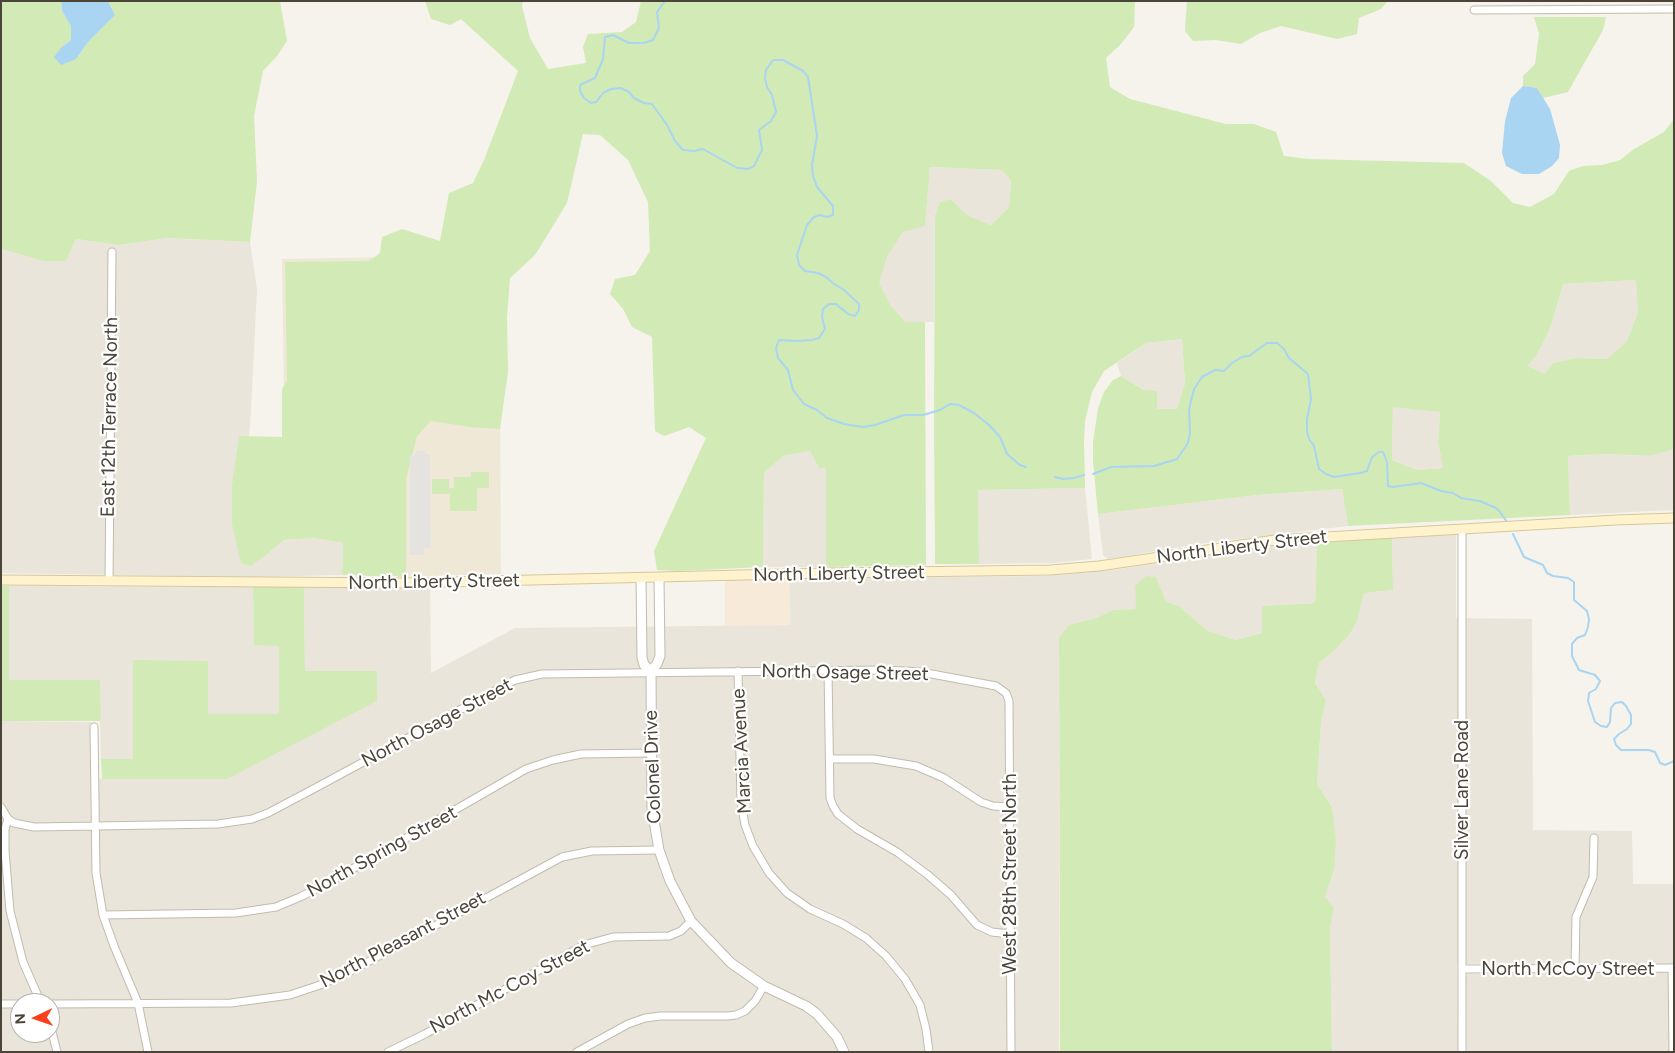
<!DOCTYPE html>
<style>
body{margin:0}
#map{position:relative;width:1675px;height:1053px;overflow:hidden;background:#f6f3ec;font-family:Figtree,sans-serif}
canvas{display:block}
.frame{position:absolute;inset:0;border:2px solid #4b4439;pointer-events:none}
.north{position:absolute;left:10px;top:993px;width:50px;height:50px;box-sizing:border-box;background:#fff;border:1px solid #b7b4b0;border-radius:50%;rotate:267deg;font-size:14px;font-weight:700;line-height:20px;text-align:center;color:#4b4439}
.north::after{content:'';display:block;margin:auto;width:18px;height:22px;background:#fc3f1d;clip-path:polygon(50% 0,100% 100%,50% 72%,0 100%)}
</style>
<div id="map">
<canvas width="1675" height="1053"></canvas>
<div class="frame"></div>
<div class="north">N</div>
</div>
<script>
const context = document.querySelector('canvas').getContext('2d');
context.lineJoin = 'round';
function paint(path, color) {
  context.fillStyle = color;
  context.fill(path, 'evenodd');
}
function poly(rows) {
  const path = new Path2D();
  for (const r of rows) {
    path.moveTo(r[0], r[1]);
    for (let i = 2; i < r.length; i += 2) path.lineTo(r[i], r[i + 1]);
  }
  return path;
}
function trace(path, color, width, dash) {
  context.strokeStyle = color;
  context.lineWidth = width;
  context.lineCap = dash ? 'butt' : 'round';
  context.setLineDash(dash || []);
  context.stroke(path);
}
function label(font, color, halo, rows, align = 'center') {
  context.font = font + ' Figtree,sans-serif';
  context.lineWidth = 4.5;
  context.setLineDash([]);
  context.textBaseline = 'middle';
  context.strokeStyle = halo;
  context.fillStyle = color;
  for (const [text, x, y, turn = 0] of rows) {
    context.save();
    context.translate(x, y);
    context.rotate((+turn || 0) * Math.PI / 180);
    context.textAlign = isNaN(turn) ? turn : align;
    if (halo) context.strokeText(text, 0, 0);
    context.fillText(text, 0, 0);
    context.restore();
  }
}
paint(poly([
 [930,167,1002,170,1011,181,1009,207,991,225,967,215,951,199,940,202,935,215,934,322,906,322,891,306,878,283,887,257,903,232,925,225],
 [168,238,250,242,257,289,251,411,249,437,239,437,265,556,284,540,313,538,343,543,342,575,250,577,1,573,1,249,43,261,66,261,76,239,119,245],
 [1636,280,1638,312,1627,341,1607,359,1576,358,1553,363,1545,375,1526,366,1537,355,1551,326,1563,284],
 [1182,339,1185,383,1177,409,1157,409,1145,390,1121,376,1117,363,1146,343],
 [1393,406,1440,412,1438,442,1443,468,1417,470,1392,460],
 [1674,449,1674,510,1570,515,1568,456,1607,454,1650,456],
 [810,451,819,468,826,468,826,567,763,567,764,473,783,456],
 [1085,488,1092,559,1053,563,979,564,978,490],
 [1342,489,1348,526,1206,543,1108,559,1103,555,1098,514,1257,495],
 [1456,535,1456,618,1532,619,1533,830,1632,831,1633,884,1674,884,1674,1052,1467,1052,1466,977,1467,974,1531,973,1531,963,1457,964,1458,1052,1332,1052,1330,928,1334,907,1325,897,1334,870,1332,807,1317,784,1321,723,1326,700,1315,683,1319,663,1332,653,1350,634,1357,621,1364,593,1393,590,1392,537],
 [1317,543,1315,603,1262,606,1262,633,1236,640,1208,631,1180,607,1166,601,1156,577,1135,586,1137,609,1113,610,1096,618,1069,625,1059,637,1059,1052,1,1052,1,721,91,722,91,779,227,779,376,671,305,671,304,587,430,588,431,673,515,628,790,625,789,579,1043,576,1113,570,1273,545],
 [20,1003,50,1003,50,1033,20,1033],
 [9,586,253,587,254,645,279,645,279,714,208,714,133,660,133,759,101,759,99,680,9,680]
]), '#eae5da');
paint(poly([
 [789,579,790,625,725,626,725,580]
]), '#f7ead8');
paint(poly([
 [499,255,501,574,406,577,405,472,285,475,282,259]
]), '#efe8d6');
paint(poly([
 [1,1,61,1,62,11,71,26,71,40,62,47,76,59,88,42,115,15,108,1,280,1,287,41,277,56,263,71,254,116,257,181,250,242,168,238,119,245,76,239,66,261,43,261,1,249],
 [425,1,523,1,522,6,530,38,548,69,586,63,583,47,588,34,622,32,636,22,641,1,1135,1,1134,27,1121,44,1106,58,1110,87,1130,99,1226,124,1254,124,1276,132,1284,156,1309,159,1464,163,1491,181,1513,203,1530,207,1554,194,1569,171,1583,166,1602,165,1620,160,1634,149,1664,132,1674,119,1674,449,1650,456,1607,454,1568,456,1570,515,1348,526,1342,489,1257,495,1098,514,1093,461,1093,442,1098,408,1104,392,1113,380,1121,376,1144,390,1157,391,1157,409,1177,409,1185,383,1182,339,1146,343,1104,371,1092,392,1085,421,1084,442,1085,488,978,490,979,564,935,564,934,420,935,215,940,202,951,199,967,215,991,225,1009,207,1011,181,1002,170,930,167,925,226,903,232,887,257,879,283,891,306,906,322,925,322,926,565,826,567,826,468,819,468,810,451,783,456,764,473,763,567,677,571,657,570,654,551,706,438,689,427,664,436,655,431,652,337,632,327,623,309,610,294,615,279,635,275,650,251,648,202,628,160,600,135,583,134,567,203,535,255,510,278,507,318,508,372,500,429,470,427,431,421,417,436,406,479,406,577,342,575,343,543,313,538,284,540,265,556,250,566,241,563,232,524,232,485,239,436,282,437,282,389,287,380,285,262,369,261,380,253,382,237,402,229,440,241,449,193,473,183,484,160,518,71,461,19,450,25,431,19],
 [1636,280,1638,312,1627,341,1607,359,1576,358,1553,363,1545,374,1527,366,1537,355,1551,326,1563,284],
 [1393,407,1440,412,1438,442,1443,468,1417,470,1392,460],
 [1187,1,1388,1,1381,9,1359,18,1357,34,1337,39,1281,26,1260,33,1241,44,1216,40,1193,41,1185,31],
 [1534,17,1606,17,1603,30,1568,92,1543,98,1537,88,1523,86,1523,76,1535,64,1539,34],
 [471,472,489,472,489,488,477,488,477,511,450,511,450,494,432,494,432,479,449,479,449,488,454,488,454,477,471,477],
 [1392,537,1393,590,1364,593,1357,621,1350,634,1332,653,1319,663,1315,683,1326,700,1321,723,1317,784,1332,807,1336,841,1334,870,1325,897,1334,907,1330,928,1332,1052,1060,1052,1059,637,1069,625,1096,618,1113,610,1136,609,1135,586,1146,576,1156,577,1166,601,1180,607,1208,631,1236,640,1262,633,1262,606,1315,603,1317,543],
 [1,586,9,586,9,680,100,680,101,721,1,721],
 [253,587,304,587,305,671,377,671,377,701,227,779,102,779,101,759,133,759,133,660,208,661,208,714,279,714,279,646,254,645]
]), '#d2eab5');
paint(poly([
 [416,451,425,451,425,454,430,455,431,548,424,548,424,555,410,555,410,455,415,455]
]), '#e5e3e0');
paint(poly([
 [61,1,108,1,115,15,88,42,76,59,61,65,54,57,62,47,71,40,71,26,62,11],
 [1523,86,1537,88,1550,109,1560,145,1559,158,1552,166,1539,174,1522,174,1506,166,1502,153,1505,121,1511,98]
]), '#a9d4f2');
trace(poly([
 [665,1,657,12,659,28,653,40,644,43,629,43,613,35,605,37,603,59,595,78,580,85,580,91,584,98,591,103,596,102,603,93,611,89,621,88,629,92,634,98,644,103,652,104,667,125,675,141,683,150,694,151,703,149,737,168,748,169,754,166,762,150,759,130,771,121,776,112,772,95,767,87,765,79,766,70,773,60,783,60,803,71,808,77,817,136,812,165,813,176,817,187,833,206,833,215,827,217,820,215,814,217,807,225,797,255,799,265,805,271,818,273,826,277,834,284,844,290,859,304,859,310,855,316,848,314,836,304,829,304,823,309,822,317,825,329,819,338,812,340,798,341,779,340,776,348,778,358,788,370,793,390,804,404,817,410,827,418,844,424,863,427,875,425,904,415,923,415,940,410,950,404,959,405,974,413,989,425,1000,437,1007,454,1020,465,1026,467],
 [1093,474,1111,467,1154,466,1177,459,1188,443,1190,433,1189,410,1194,389,1202,377,1215,370,1224,371,1232,363,1242,357,1249,356,1267,343,1277,343,1284,349,1289,358,1308,374,1311,399,1307,419,1307,432,1309,439,1314,446,1319,469,1326,474,1334,477,1360,473,1367,471,1372,457,1379,452,1383,452,1387,462,1388,486,1393,487,1421,483,1441,491,1453,493,1461,498,1480,501,1496,508,1500,512,1507,522],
 [1055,477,1063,479,1074,478,1084,475],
 [1513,534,1524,557,1543,565,1547,573,1553,576,1568,578,1574,582,1574,600,1587,611,1589,619,1588,627,1585,635,1577,638,1572,644,1572,656,1579,670,1595,675,1600,681,1596,689,1589,693,1588,701,1595,722,1601,726,1607,727,1610,722,1611,708,1615,703,1622,702,1626,706,1631,715,1631,724,1627,729,1619,734,1614,739,1616,745,1621,750,1649,750,1655,752,1660,763,1665,765,1674,761]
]), '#a9d4f2', 2);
const minor = poly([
 [1474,10,1674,9],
 [109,581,112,252],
 [828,670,830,798,833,806,838,814,857,829,897,852,928,875,951,895,977,925,992,932,1010,934],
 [738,671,741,801,745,825,753,846,769,873,787,893,810,909,843,924,866,938,886,956,905,979,920,1005,926,1029,929,1052],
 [94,727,96,873,103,915,114,946,138,1003,148,1052],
 [830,759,874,759,916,766,944,778,981,802,993,806,1010,807],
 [1,807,8,819,14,823,34,827,218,824,252,819,268,813,319,786,515,680,542,674,885,670,921,672,996,686,1006,693,1009,701,1011,1052],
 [8,819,5,829,5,851,10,911,23,962,41,1003],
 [103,915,236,913,276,907,300,897,328,883,526,769,553,760,581,754,651,753],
 [1575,968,1576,917,1593,877,1594,838],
 [1672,968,1673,1052],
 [1462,969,1674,968],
 [1,1004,20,1004],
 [50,1004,231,1003,290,995,320,985,353,970,562,857,592,851,659,850],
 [50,1024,57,1052],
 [388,1052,425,1034,584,945,613,937,669,936,681,931,691,921],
 [577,1052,628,1024,645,1018,660,1016,727,1016,736,1015,745,1011,755,1001,764,986],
 [1462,1052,1462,529]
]);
const tertiary = poly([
 [641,578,642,657,644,665,651,671],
 [659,578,660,656,657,664,651,671,652,809,659,850,670,881,691,921,731,963,764,986,806,1006,817,1014,837,1037,844,1052]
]);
const secondary = poly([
 [1,580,405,583,827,573,1050,570,1099,566,1275,540,1616,520,1674,518]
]);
trace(minor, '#c2bbae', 9);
trace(tertiary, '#c2bbae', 11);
trace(secondary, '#d6c79b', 11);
trace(minor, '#fff', 7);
trace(tertiary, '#fff', 9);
trace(secondary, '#fff3cd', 9);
label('19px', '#4b4439', '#fff', [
 ["East 12th Terrace North",110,417,-89],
 ["North Liberty Street",1242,547,-7],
 ["North Liberty Street",839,574,-1],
 ["North Liberty Street",434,582,-1],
 ["North Osage Street",845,673,1],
 ["North Osage Street",437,723,-28],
 ["Marcia Avenue",742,751,-93],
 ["Colonel Drive",653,767,-92],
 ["Silver Lane Road",1462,790,-90],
 ["North Spring Street",382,852,-29],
 ["West 28th Street North",1010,874,-90],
 ["North Pleasant Street",403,940,-28],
 ["North McCoy Street",1568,969],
 ["North Mc Coy Street",510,987,-28]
]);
</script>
